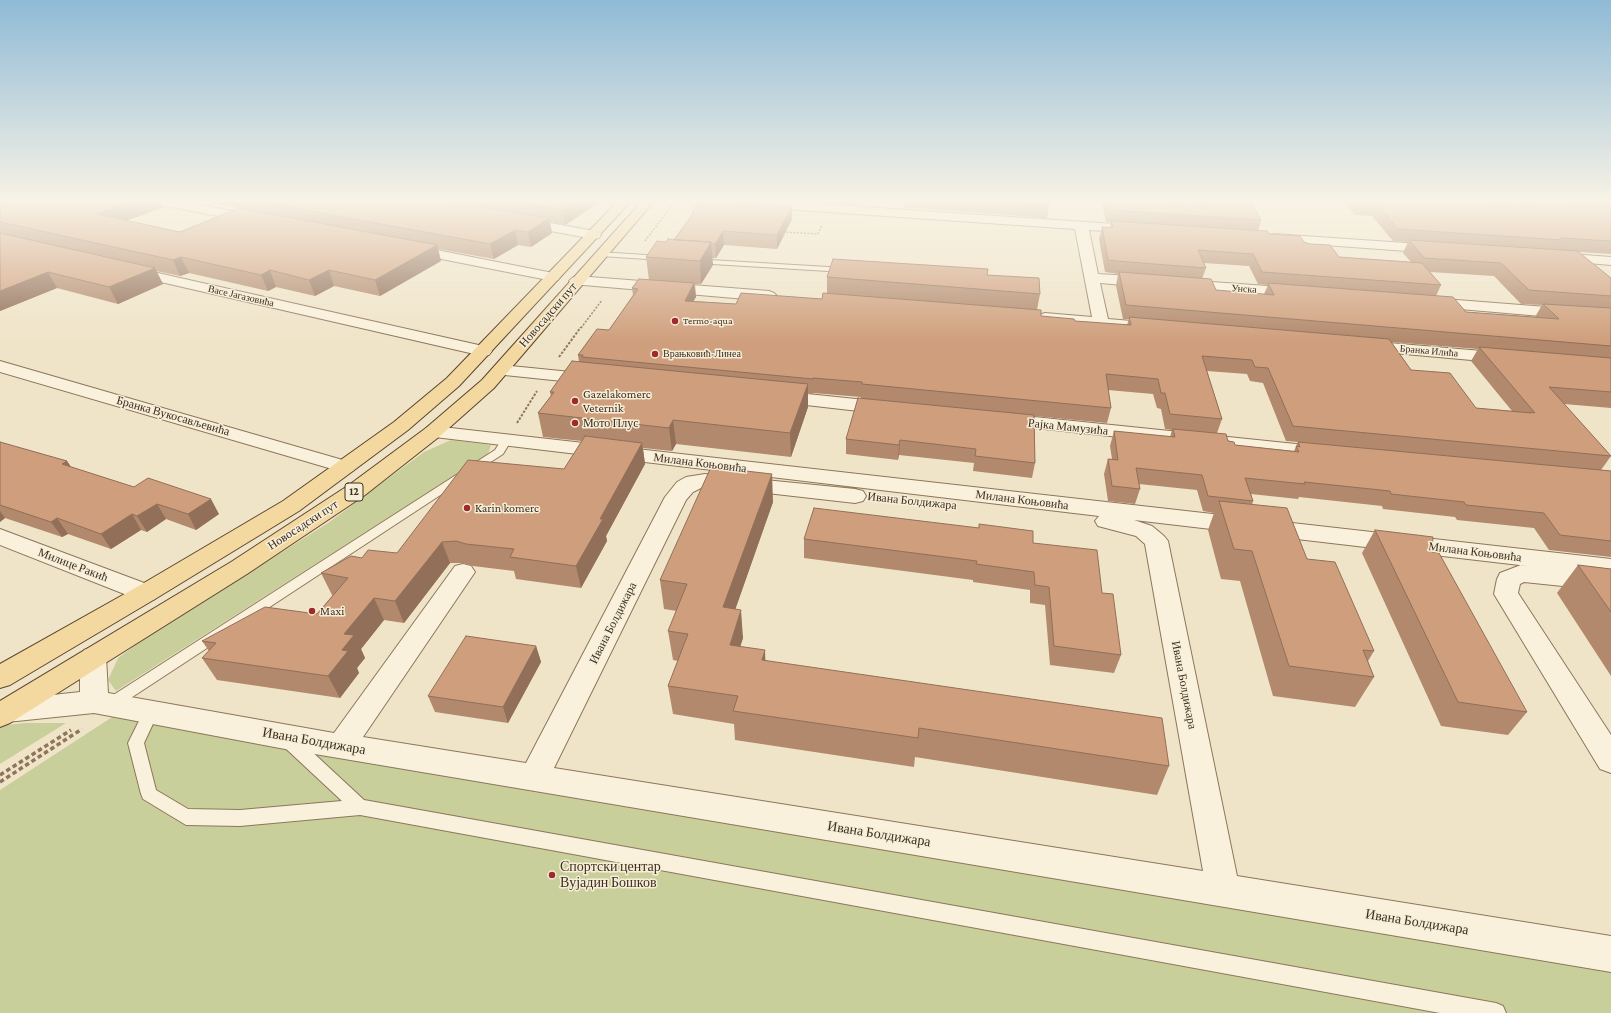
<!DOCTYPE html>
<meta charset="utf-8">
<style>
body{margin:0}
canvas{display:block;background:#f0e4c8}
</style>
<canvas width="1611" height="1013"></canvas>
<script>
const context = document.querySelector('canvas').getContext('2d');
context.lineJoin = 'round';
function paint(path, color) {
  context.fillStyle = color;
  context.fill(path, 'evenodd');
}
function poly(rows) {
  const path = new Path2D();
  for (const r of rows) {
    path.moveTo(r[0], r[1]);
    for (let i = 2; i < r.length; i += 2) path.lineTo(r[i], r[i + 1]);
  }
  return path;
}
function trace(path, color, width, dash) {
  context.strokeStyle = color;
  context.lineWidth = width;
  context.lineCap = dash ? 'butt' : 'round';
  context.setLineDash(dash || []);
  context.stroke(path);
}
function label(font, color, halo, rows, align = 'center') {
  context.font = font + ' "Crimson Pro",serif';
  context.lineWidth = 3;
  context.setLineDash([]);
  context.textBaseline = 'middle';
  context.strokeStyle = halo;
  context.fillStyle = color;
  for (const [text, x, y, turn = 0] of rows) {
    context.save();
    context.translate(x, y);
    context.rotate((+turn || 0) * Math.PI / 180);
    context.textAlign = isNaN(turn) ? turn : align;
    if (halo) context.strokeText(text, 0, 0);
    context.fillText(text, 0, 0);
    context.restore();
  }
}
paint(poly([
 [451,440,491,445,488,454,116,691,108,680,118,658,141,641,328,523,424,452],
 [126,708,1611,961,1611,1013,0,1013,0,790],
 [25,723,66,723,0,764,0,728,5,725]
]), '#c9cf9b');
const service = poly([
 [598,252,662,256,666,258,662,260,601,256,598,256,598,252],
 [693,259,845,268,849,270,845,272,696,263,693,263,693,259],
 [506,438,511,441,503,454,114,709,109,711,104,709,101,705,104,701,495,450,502,439,506,438],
 [150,707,155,709,158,713,144,743,156,790,188,809,240,810,342,801,282,745,280,740,282,735,288,733,294,735,364,800,1496,1003,1503,1006,1506,1013,1440,1013,360,815,240,826,186,825,143,799,141,794,128,743,145,709,150,707]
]);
const minor = poly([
 [149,200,173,200,255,215,260,216,262,219,260,222,255,223,155,204,151,203,149,200],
 [704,200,760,200,1145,226,1147,229,1145,232,1140,233,1089,230,1098,274,1147,277,1152,279,1155,282,1152,285,1147,287,1100,283,1108,319,1156,323,1162,325,1164,328,1162,331,1156,333,1039,321,1037,318,1039,315,1045,313,1092,317,1075,229,710,204,706,203,704,200],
 [523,218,594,231,599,232,601,235,599,238,594,239,518,225,516,222,518,219,523,218],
 [1274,234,1435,245,1440,246,1442,249,1440,252,1435,253,1269,241,1267,238,1269,235,1274,234],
 [411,245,553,273,558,274,560,277,558,280,553,281,406,252,404,249,406,246,411,245],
 [1557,253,1611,257,1611,265,1552,260,1550,257,1552,254,1557,253],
 [131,267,483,346,489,347,492,351,489,355,483,356,126,274,124,271,126,268,131,267],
 [577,276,769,291,774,293,777,296,774,299,769,301,572,284,569,281,572,278,577,276],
 [1184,280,1295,288,1300,290,1303,293,1300,296,1295,298,1179,288,1176,285,1179,282,1184,280],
 [1431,298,1611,312,1611,322,1425,306,1423,303,1425,300,1431,298],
 [1366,341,1505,353,1511,354,1514,358,1511,362,1505,363,1360,350,1357,346,1360,342,1366,341],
 [0,361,353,463,356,467,353,471,346,473,339,471,0,372,0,361],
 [501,365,591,374,597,375,600,379,597,383,591,384,495,374,492,370,495,366,501,365],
 [778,391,885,402,892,404,894,408,892,412,885,414,771,401,769,397,771,393,778,391],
 [1005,414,1325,447,1332,449,1335,453,1332,457,1325,459,998,424,995,420,998,416,1005,414],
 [433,426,1611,559,1611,591,1524,582,1520,584,1518,593,1611,735,1611,773,1600,769,1494,594,1497,579,1500,573,1521,565,1528,566,1134,520,1152,526,1164,536,1168,541,1237,876,1611,936,1611,972,285,749,94,713,7,722,0,720,0,702,7,700,80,692,80,657,84,650,93,647,102,650,106,657,108,693,334,733,455,566,463,564,471,566,475,572,363,737,526,763,665,497,677,482,686,477,705,474,855,489,863,491,866,496,863,501,855,503,705,486,693,492,686,500,554,768,1203,871,1145,544,1136,536,1098,526,1095,521,1099,516,426,436,423,432,426,428,433,426],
 [0,529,155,587,158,593,155,599,146,602,137,599,0,545,0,529]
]);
const primary = poly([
 [619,200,632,200,459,386,408,430,299,511,155,599,10,685,0,688,0,664,137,587,283,501,394,422,447,378,619,200],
 [643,200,655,200,494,388,440,436,365,495,247,574,10,723,0,727,0,701,231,562,349,485,426,428,482,380,643,200]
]);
trace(service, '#8d765c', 2);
trace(minor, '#8d765c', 2);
trace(primary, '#5b4430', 2);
trace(poly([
 [783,232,818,234,822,225],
 [645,241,676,200],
 [581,328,602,300]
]), '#8d765c', 1.5, [2, 1.5]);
trace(poly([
 [559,357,581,327],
 [517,423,537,391]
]), '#8d765c', 2, [2.5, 1.5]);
trace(poly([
 [0,775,71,730],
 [0,782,82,729]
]), '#8d765c', 3.5, [4.5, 3]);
paint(service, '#faf1dc');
paint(minor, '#faf1dc');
paint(primary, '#f3d9a0');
paint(poly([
 [0,200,163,207,126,221,180,232,261,212,197,200,600,200,600,202,565,225,550,222,552,233,531,247,518,245,494,259,438,249,441,261,380,296,334,286,315,296,276,287,268,291,189,273,180,276,156,271,163,284,118,304,57,288,0,311],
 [700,200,741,200,741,202,792,206,792,219,777,249,724,245,716,258,712,258,713,265,701,284,695,284,696,297,693,301,736,304,822,299,827,294,827,277,987,275,1040,294,1037,310,1041,316,1075,321,1127,325,1129,319,1123,319,1116,286,1118,274,1105,272,1099,239,1102,227,1110,228,1111,222,1106,222,1101,200,1144,200,1202,204,1203,200,1250,200,1261,220,1258,231,1304,242,1339,257,1411,262,1403,253,1408,242,1393,241,1372,216,1355,215,1343,200,1461,200,1522,203,1524,200,1517,200,1611,200,1611,254,1579,252,1611,278,1611,408,1564,404,1611,456,1601,470,1611,471,1611,557,1549,550,1534,528,1457,520,1455,517,1383,509,1382,506,1299,497,1298,499,1251,494,1253,501,1252,505,1307,559,1374,651,1368,661,1374,677,1355,707,1273,696,1240,581,1221,579,1208,530,1214,513,1203,511,1197,490,1139,484,1140,489,1135,504,1108,501,1104,474,1108,459,1112,459,1110,446,1114,431,1170,437,1172,430,1165,429,1161,409,1157,408,1153,394,1108,390,1111,408,1107,423,1034,416,1035,463,1032,478,973,471,974,463,899,455,898,460,846,454,846,439,861,397,813,393,813,394,808,394,808,407,791,457,676,444,672,451,643,448,645,464,606,536,607,541,581,588,516,579,514,571,473,566,463,563,450,563,404,623,384,620,361,649,365,658,357,668,359,673,340,698,217,680,202,658,209,651,202,641,317,614,333,595,332,595,321,573,362,558,397,553,564,469,582,441,543,437,538,413,551,396,550,392,579,362,578,355,609,330,633,295,632,288,649,280,646,257,666,242,674,240,692,215,692,212],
 [1204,263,1249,266,1258,284,1268,285,1264,294,1216,290,1202,279,1206,268],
 [1430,272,1494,276,1521,304,1542,305,1535,317,1466,312,1436,296,1441,285],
 [1391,342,1478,349,1471,361,1512,411,1476,408,1411,370],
 [1207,371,1247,374,1250,381,1263,383,1286,441,1298,442,1294,451,1235,445,1217,433,1222,419],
 [826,200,863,200,861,205,826,203],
 [903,200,1048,200,1049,206,1047,218,903,207],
 [0,442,67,461,71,467,219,514,196,530,166,519,147,532,141,530,111,549,68,534,62,537,5,518,0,522],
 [773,502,735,609,743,638,740,646,765,660,1169,766,1157,795,915,757,914,767,735,740,734,724,673,714,668,686,678,661,673,660,668,631,677,611,664,609,660,580],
 [1375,530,1527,712,1508,735,1441,726,1362,553],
 [804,539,1033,543,1102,593,1121,655,1114,673,1050,665,1045,605,1030,603,1030,590,973,582,973,580,804,558],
 [1578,565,1611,569,1611,676,1557,593],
 [536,646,541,662,508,723,435,712,428,696]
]), '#b2896c');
paint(poly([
 [137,200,159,200,163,207,104,229,96,214],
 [579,200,600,200,600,202,565,225,563,210],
 [737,200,741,200,741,208,736,202],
 [861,200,863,200,861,205],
 [792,206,792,219,777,249,777,235],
 [549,218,552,233,531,247,528,232],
 [515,230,518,245,494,259,490,244],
 [723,231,724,245,716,258,715,244],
 [711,242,713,265,701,284,700,261],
 [437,245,441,261,380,296,375,280],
 [181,257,189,273,180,276,173,260],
 [155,268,163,284,118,304,109,287],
 [270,270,276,287,268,291,261,275],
 [329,270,334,286,315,296,309,280],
 [48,272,57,288,0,311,0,291],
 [694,283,696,297,686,314,685,301],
 [808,384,808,407,791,457,790,433],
 [673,420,676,444,672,451,669,428],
 [900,440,899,455,898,460,899,445],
 [642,443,645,464,606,536,607,541,581,588,576,566,600,519],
 [67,461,77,476,62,464],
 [772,474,773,502,726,636,723,607],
 [211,499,219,514,196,530,188,514],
 [157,504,166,519,147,532,137,516],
 [0,511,5,518,0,522],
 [132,514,141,530,111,549,101,534],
 [57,518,68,534,62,537,51,522],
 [442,542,450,563,404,623,395,601],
 [374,598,384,620,361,649,365,658,357,668,359,673,340,698,328,676,342,650,344,634],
 [741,610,743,638,732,674,730,645],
 [536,646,541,662,508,723,503,707],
 [765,650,766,678,762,660]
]), '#916f58');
const building = poly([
 [0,200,137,200,96,214,180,232,239,208,437,245,375,280,329,270,309,280,270,270,261,275,181,257,173,260,0,222,0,200],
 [260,200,437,200,549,218,528,232,515,230,490,244,256,201,260,200],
 [499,200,579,200,563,210,499,200],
 [700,200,737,200,736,202,792,206,777,235,723,231,715,244,711,244,711,242,674,240,694,212,692,212,700,200],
 [954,200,1048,200,1049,206,954,200],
 [1106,200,1144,200,1208,205,1206,200,1250,200,1261,220,1108,210,1106,200],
 [1357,200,1461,200,1531,204,1526,200,1540,200,1611,204,1611,241,1561,238,1562,240,1398,229,1377,204,1360,203,1357,200],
 [1111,221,1267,231,1269,234,1300,236,1304,242,1310,244,1330,245,1339,257,1422,263,1441,285,1262,272,1253,254,1198,250,1206,268,1116,261,1108,260,1102,227,1113,228,1111,221],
 [0,233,155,268,109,287,48,272,0,291,0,233],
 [668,239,711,242,700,261,646,257,657,241,666,242,668,239],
 [1409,240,1577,251,1611,278,1611,296,1529,290,1501,263,1424,258,1409,240],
 [833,259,988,269,987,275,1039,278,1040,294,827,277,833,259],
 [1119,272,1211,279,1216,290,1274,295,1268,283,1453,297,1466,312,1559,319,1543,304,1611,308,1611,346,1126,305,1119,272],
 [639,279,694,283,685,301,736,304,741,293,822,299,823,293,1041,310,1041,316,1074,319,1075,321,1131,325,1129,317,1389,339,1411,370,1450,373,1476,408,1531,413,1530,412,1535,413,1479,347,1611,358,1611,392,1549,387,1611,456,1293,426,1268,368,1255,367,1252,360,1202,356,1222,419,1170,414,1165,393,1161,393,1158,379,1106,374,1111,408,862,384,862,382,813,378,813,379,582,357,583,355,578,355,597,329,609,330,638,289,632,288,639,279],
 [572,361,808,384,790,433,673,420,669,428,538,413,554,392,550,392,572,361],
 [858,398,1034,415,1035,463,975,456,976,449,900,440,899,445,846,439,858,398],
 [1173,429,1226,434,1228,441,1234,442,1235,445,1299,452,1296,446,1300,447,1298,442,1611,471,1611,541,1560,535,1544,513,1466,505,1464,502,1391,494,1390,491,1304,482,1305,484,1245,478,1253,501,1208,496,1202,475,1136,468,1140,489,1112,486,1108,459,1118,460,1114,431,1175,437,1173,429],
 [585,436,642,443,600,519,603,519,576,566,510,557,514,549,466,544,456,541,442,542,395,601,374,598,344,634,354,635,342,650,348,651,328,676,202,658,216,643,202,641,265,607,317,614,348,578,321,573,351,556,362,558,368,550,397,553,468,460,564,469,585,436],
 [0,442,67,461,62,464,134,487,148,478,211,499,188,514,157,504,137,516,132,514,101,534,57,518,51,522,0,505,0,442],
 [711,467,772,474,723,607,741,610,730,645,765,650,762,660,1162,718,1169,766,919,728,918,738,733,711,738,696,668,686,688,634,668,631,687,584,660,580,711,467],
 [1219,501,1287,508,1307,559,1335,562,1374,651,1363,650,1374,677,1289,666,1252,551,1234,549,1219,501],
 [814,508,979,528,979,524,1033,531,1033,543,1097,550,1102,593,1113,594,1121,655,1054,646,1049,587,1035,585,1034,572,976,564,977,561,804,539,814,508],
 [1375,530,1433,537,1432,552,1439,553,1527,712,1458,702,1375,530],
 [1578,565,1611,569,1611,612,1578,565],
 [466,636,536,646,503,707,428,696,466,636]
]);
paint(building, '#cf9f7d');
trace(building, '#916f58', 1);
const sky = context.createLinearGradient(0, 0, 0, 341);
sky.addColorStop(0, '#8fbad6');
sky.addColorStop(0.59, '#f8f3e6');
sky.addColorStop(1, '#f8f3e600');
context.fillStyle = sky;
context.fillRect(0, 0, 1611, 341);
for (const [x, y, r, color] of [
 [675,321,4,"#9e2a2b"],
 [655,354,4,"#9e2a2b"],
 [575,401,4,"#9e2a2b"],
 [575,423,4,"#9e2a2b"],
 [467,508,4,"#9e2a2b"],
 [312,611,4,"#9e2a2b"],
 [552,875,4,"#9e2a2b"]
]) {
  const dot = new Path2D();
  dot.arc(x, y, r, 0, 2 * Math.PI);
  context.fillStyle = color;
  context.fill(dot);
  trace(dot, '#f7eed8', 1.5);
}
label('10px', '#3d2e20', '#f7eed8', [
 ["Унска",1244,289,4],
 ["Васе Јагазовића",241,296,13],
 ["Бранка Илића",1429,351,5]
]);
label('10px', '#3d2e20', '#f7eed8', [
 ["Termo-aqua",683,321],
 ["Врањковић-Линеа",663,354]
], 'left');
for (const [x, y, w] of [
 [354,492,18]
]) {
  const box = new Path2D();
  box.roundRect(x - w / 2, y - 9, w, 18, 3);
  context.fillStyle = '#f7eed8';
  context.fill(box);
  trace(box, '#3d2e20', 1);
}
label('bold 11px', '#3d2e20', null, [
 ["12",354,492]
]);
label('12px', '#3d2e20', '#f7eed8', [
 ["Новосадски пут",548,315,-49],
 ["Бранка Вукосављевића",173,416,16],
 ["Рајка Мамузића",1068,427,6],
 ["Милана Коњовића",700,463,7],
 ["Милана Коњовића",1022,500,7],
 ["Ивана Болдижара",912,501,6],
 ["Новосадски пут",303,525,-33],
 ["Милана Коњовића",1475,552,7],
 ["Милице Ракић",73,565,21],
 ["Ивана Болдижара",613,623,-63],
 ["Ивана Болдижара",1184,685,79]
]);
label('12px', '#3d2e20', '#f7eed8', [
 ["Gazelakomerc",583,394],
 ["Veternik",583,408],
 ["Мото Плус",583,423],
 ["Karin komerc",475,508],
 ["Maxi",320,611]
], 'left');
label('14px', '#3d2e20', '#f7eed8', [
 ["Ивана Болдижара",314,741,10],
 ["Ивана Болдижара",879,834,9],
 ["Ивана Болдижара",1417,922,9]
]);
label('14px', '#3d2e20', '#f7eed8', [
 ["Спортски центар",560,867],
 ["Вујадин Бошков",560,883]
], 'left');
</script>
